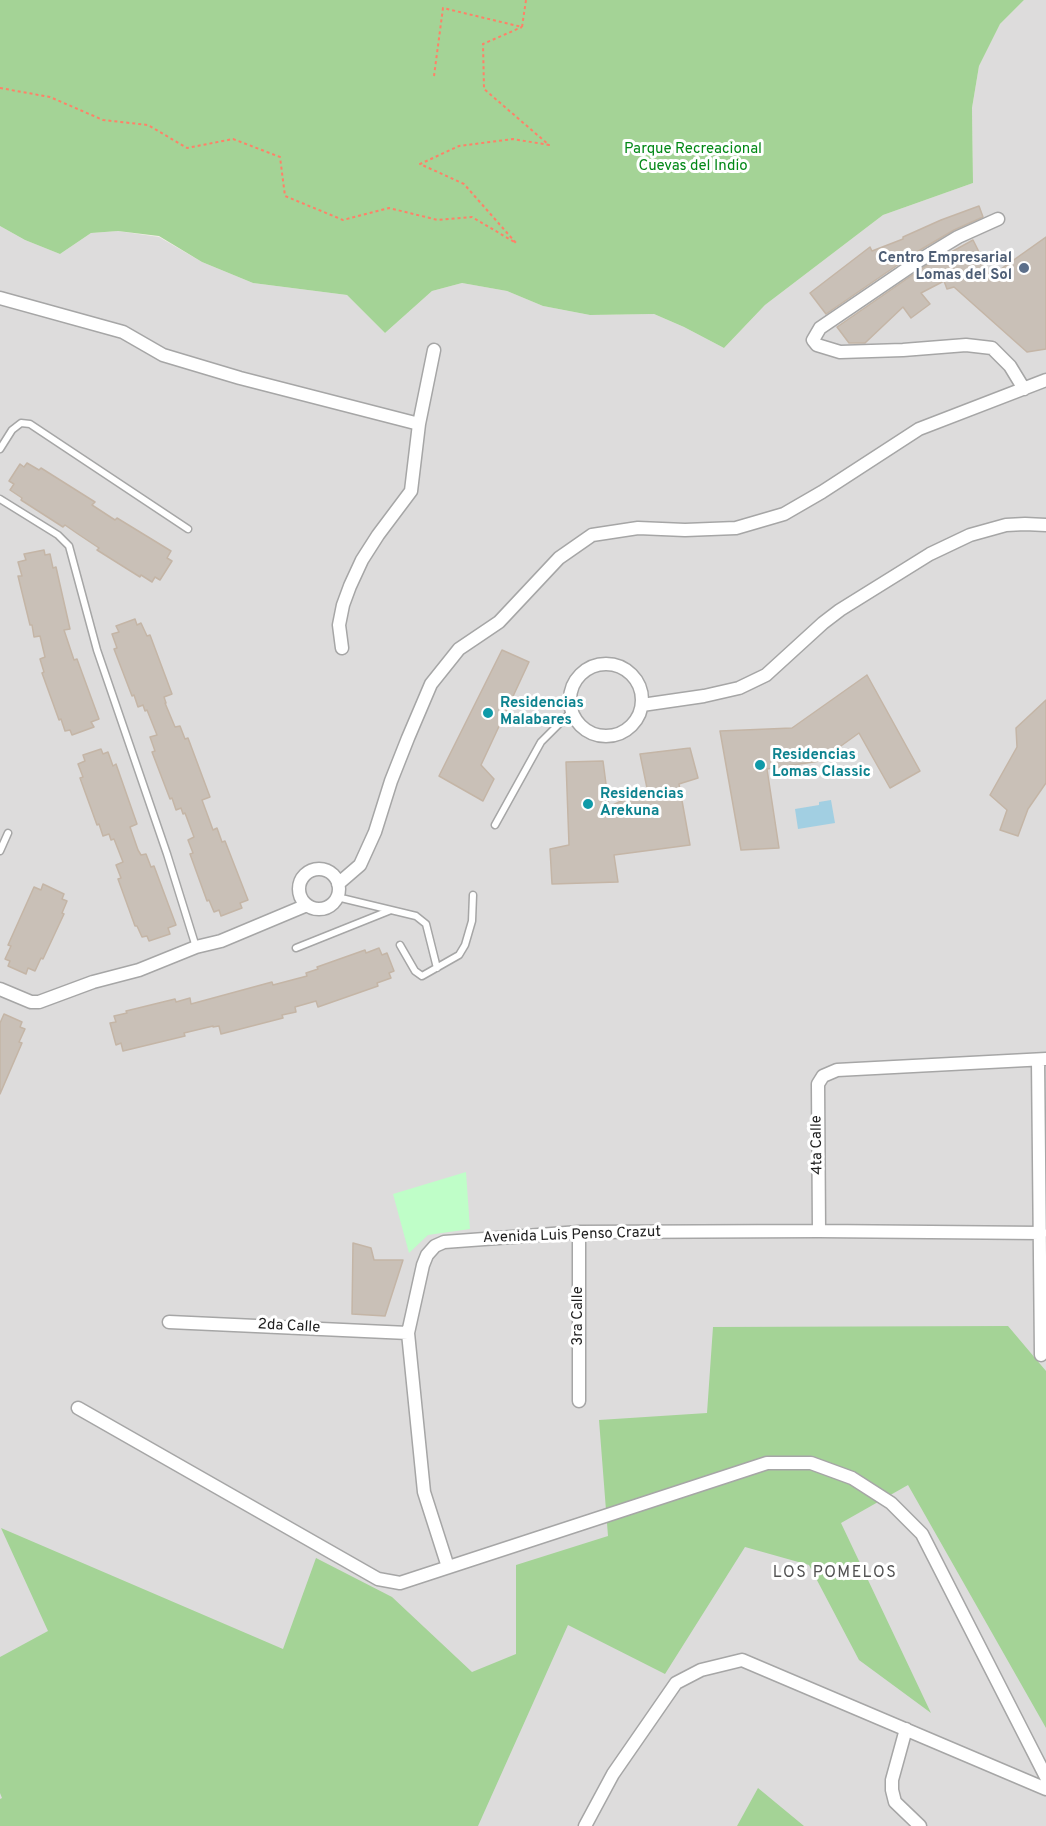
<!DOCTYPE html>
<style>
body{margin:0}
canvas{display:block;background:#f1eee5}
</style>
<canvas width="1046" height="1826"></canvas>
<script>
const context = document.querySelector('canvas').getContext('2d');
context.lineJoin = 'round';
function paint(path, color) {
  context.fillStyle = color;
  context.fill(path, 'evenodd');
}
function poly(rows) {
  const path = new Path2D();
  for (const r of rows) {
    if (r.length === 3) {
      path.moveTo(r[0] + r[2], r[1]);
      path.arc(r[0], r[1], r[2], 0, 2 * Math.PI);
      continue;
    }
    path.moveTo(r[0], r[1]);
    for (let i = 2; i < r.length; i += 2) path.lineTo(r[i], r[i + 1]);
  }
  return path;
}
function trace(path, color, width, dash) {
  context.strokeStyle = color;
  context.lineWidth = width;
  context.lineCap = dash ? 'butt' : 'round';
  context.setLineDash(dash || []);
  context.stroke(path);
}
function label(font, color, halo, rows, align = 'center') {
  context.font = font + ' Overpass,sans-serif';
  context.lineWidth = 6;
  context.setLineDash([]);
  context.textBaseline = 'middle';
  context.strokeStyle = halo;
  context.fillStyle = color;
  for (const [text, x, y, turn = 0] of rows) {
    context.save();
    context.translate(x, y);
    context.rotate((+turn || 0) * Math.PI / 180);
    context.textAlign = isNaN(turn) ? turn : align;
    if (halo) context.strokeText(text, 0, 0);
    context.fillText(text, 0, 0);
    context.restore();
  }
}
paint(poly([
 [1024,0,1046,0,1046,1826,0,1826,0,226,25,240,60,254,91,233,118,231,159,237,202,262,253,283,347,295,385,333,432,291,462,283,507,291,543,306,590,315,654,314,684,327,724,348,765,305,883,215,973,183,972,108,979,66,1000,24]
]), '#dddcdc');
paint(poly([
 [0,0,1024,0,1000,24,979,66,972,108,973,183,883,215,765,305,724,348,684,327,654,314,590,315,543,306,507,291,462,283,432,291,385,333,347,295,253,283,202,262,159,236,118,231,91,233,60,254,25,240,0,226],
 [1008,1326,1046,1371,1046,1728,908,1485,841,1523,931,1713,859,1660,809,1565,745,1547,665,1674,568,1625,478,1826,0,1826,0,1799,2,1798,0,1793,0,1657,48,1631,1,1528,283,1649,316,1558,392,1597,472,1672,516,1654,516,1565,608,1536,599,1420,707,1413,713,1327],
 [758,1788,804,1826,737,1826]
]), '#a4d396');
paint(poly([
 [466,1172,470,1229,428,1235,409,1253,393,1194]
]), '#bffec8');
paint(poly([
 [831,800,835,823,798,829,795,809,819,805,819,802]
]), '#a2cfe2');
const building = poly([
 [979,206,983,217,954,230,915,253,826,314,810,293,870,247,872,251,903,239,903,237,941,220,979,206],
 [1046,237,1046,349,1027,352,954,287,947,289,944,281,921,293,930,304,911,318,903,307,865,343,849,343,837,327,924,267,973,240,991,276,1046,237],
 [27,463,39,470,41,468,95,502,92,505,115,520,117,518,171,551,167,558,172,561,160,580,155,577,152,582,141,575,140,577,97,550,99,548,78,534,65,525,63,527,21,500,22,498,10,490,14,484,9,481,20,464,24,467,27,463],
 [44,550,45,555,50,554,53,568,56,567,70,629,64,630,74,660,77,659,99,719,91,722,94,727,72,735,70,730,65,731,61,719,59,720,42,673,44,672,40,659,45,657,40,636,34,637,32,625,30,625,18,576,22,576,18,562,26,560,24,554,44,550],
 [135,619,137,625,141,623,147,636,150,635,172,694,164,697,166,703,165,703,175,727,180,726,185,739,188,738,210,797,202,800,213,830,217,828,222,842,225,841,248,900,240,903,242,908,221,916,219,910,214,912,209,900,207,901,190,854,193,853,188,840,194,837,185,813,183,814,181,808,176,810,172,798,170,799,152,752,155,751,150,737,157,735,147,710,145,711,143,705,138,707,134,695,132,696,114,649,117,648,112,634,119,632,116,626,135,619],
 [502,650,529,662,481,765,494,779,483,801,439,776,502,650],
 [867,675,920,771,890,788,859,733,820,761,767,769,779,848,741,850,720,731,792,728,867,675],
 [1046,700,1046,783,1028,809,1018,836,1000,830,1007,810,990,795,1017,747,1016,728,1046,700],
 [690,748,698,778,679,784,690,845,614,855,618,882,552,884,550,849,569,845,566,762,603,761,609,807,647,788,640,754,690,748],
 [101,749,103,754,108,752,113,766,116,764,137,824,130,827,138,850,141,855,146,854,151,867,154,866,176,925,168,928,170,934,149,941,147,936,142,937,137,926,135,926,118,879,121,878,116,865,123,862,114,839,111,840,109,834,103,836,99,824,97,825,80,778,83,777,78,764,85,761,83,755,101,749],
 [43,884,64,894,62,899,67,901,62,913,64,914,43,959,41,958,35,971,28,968,26,974,8,966,10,961,5,959,11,946,8,945,34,887,41,890,43,884],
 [379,948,382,955,387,953,394,971,389,973,391,978,377,983,378,986,318,1007,316,1001,295,1007,296,1012,282,1015,283,1018,221,1034,219,1026,213,1027,213,1026,184,1033,185,1036,123,1051,121,1043,116,1045,110,1023,116,1022,114,1016,127,1013,126,1011,175,999,176,1002,190,998,191,1004,272,982,273,985,307,976,306,973,318,969,317,967,365,950,366,953,379,948],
 [4,1014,22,1022,20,1027,25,1029,19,1042,22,1043,0,1094,0,1023,4,1014],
 [353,1243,371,1248,374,1260,403,1260,385,1316,352,1314,353,1243]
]);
paint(building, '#c9c0b7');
trace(building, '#c4b5a6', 1.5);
const lane = poly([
 [0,449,12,430,21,423,30,424,188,529],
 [0,499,58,535,69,546,97,650,167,854,196,947],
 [495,825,541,742,571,712],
 [0,851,8,833],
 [337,897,416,916,426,924,437,968],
 [400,945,415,971,422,976,459,955,465,945,472,921,473,895],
 [296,948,391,910]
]);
const street = poly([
 [998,219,958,237,920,260,820,328,813,340,817,345,840,352,903,350,966,345,992,348,1010,366,1024,389],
 [0,298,123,332,163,355,240,378,419,424],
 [342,648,339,625,343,605,350,586,362,560,378,535,411,491,419,424,434,350],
 [606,700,36],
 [642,705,704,696,739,688,766,675,823,623,840,610,930,554,970,535,1006,525,1025,524,1046,525],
 [319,889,20],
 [338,884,360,865,375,832,391,781,408,738,431,684,459,649,499,622,559,558,592,535,638,528,685,530,736,528,784,514,822,492,919,429,1046,380],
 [0,989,31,1002,39,1002,93,982,139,970,196,947,221,941,307,905],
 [1038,1060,1041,1355],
 [819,1231,818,1084,823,1076,837,1070,1046,1059],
 [579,1232,579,1401],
 [169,1322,408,1333],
 [78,1408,378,1579,400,1583,767,1463,811,1463,852,1478,891,1503,922,1534,1046,1777],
 [448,1567,424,1492,408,1333,423,1265,427,1255,435,1246,444,1242,579,1232,819,1231,1041,1233],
 [906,1729,892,1780,892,1790,895,1802,920,1826],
 [585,1826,613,1774,676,1683,701,1670,742,1660,1046,1789]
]);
trace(lane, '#a6a6a6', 9);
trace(street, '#a6a6a6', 15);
trace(poly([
 [434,76,443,8,522,27,526,0],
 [0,88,50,97,103,120,148,125,187,148,233,139,280,157,285,196,343,220,389,208,438,220,472,217,516,243,464,184,420,164,459,146,513,139,549,145,484,89,483,44,522,27]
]), '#ff8168', 2, [3, 3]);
trace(lane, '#fff', 6);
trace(street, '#fff', 12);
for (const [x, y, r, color] of [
 [1024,268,6,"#5c6f8a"],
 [488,713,6,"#0f9aa8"],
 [760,765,6,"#0f9aa8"],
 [588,804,6,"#0f9aa8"]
]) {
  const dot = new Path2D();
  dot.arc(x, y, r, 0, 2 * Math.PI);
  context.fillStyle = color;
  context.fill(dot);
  trace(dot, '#fff', 2);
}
label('15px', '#028816', '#fff', [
 ["Parque Recreacional",693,150],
 ["Cuevas del Indio",693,167]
]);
label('bold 15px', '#4e5e75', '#fff', [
 ["Centro Empresarial",1012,259],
 ["Lomas del Sol",1012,276]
], 'right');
label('bold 15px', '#0d838f', '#fff', [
 ["Residencias",500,704],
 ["Malabares",500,721],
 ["Residencias",772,756],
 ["Lomas Classic",772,773],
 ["Residencias",600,795],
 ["Arekuna",600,812]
], 'left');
label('15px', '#1f1f1f', '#fff', [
 ["4ta Calle",818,1145,-91],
 ["Avenida Luis Penso Crazut",572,1236,-2],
 ["3ra Calle",579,1316,-90],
 ["2da Calle",289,1327,3]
]);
context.letterSpacing = '1.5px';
label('16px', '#525252', '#fff', [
 ["LOS POMELOS",835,1574]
]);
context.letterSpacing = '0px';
</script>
